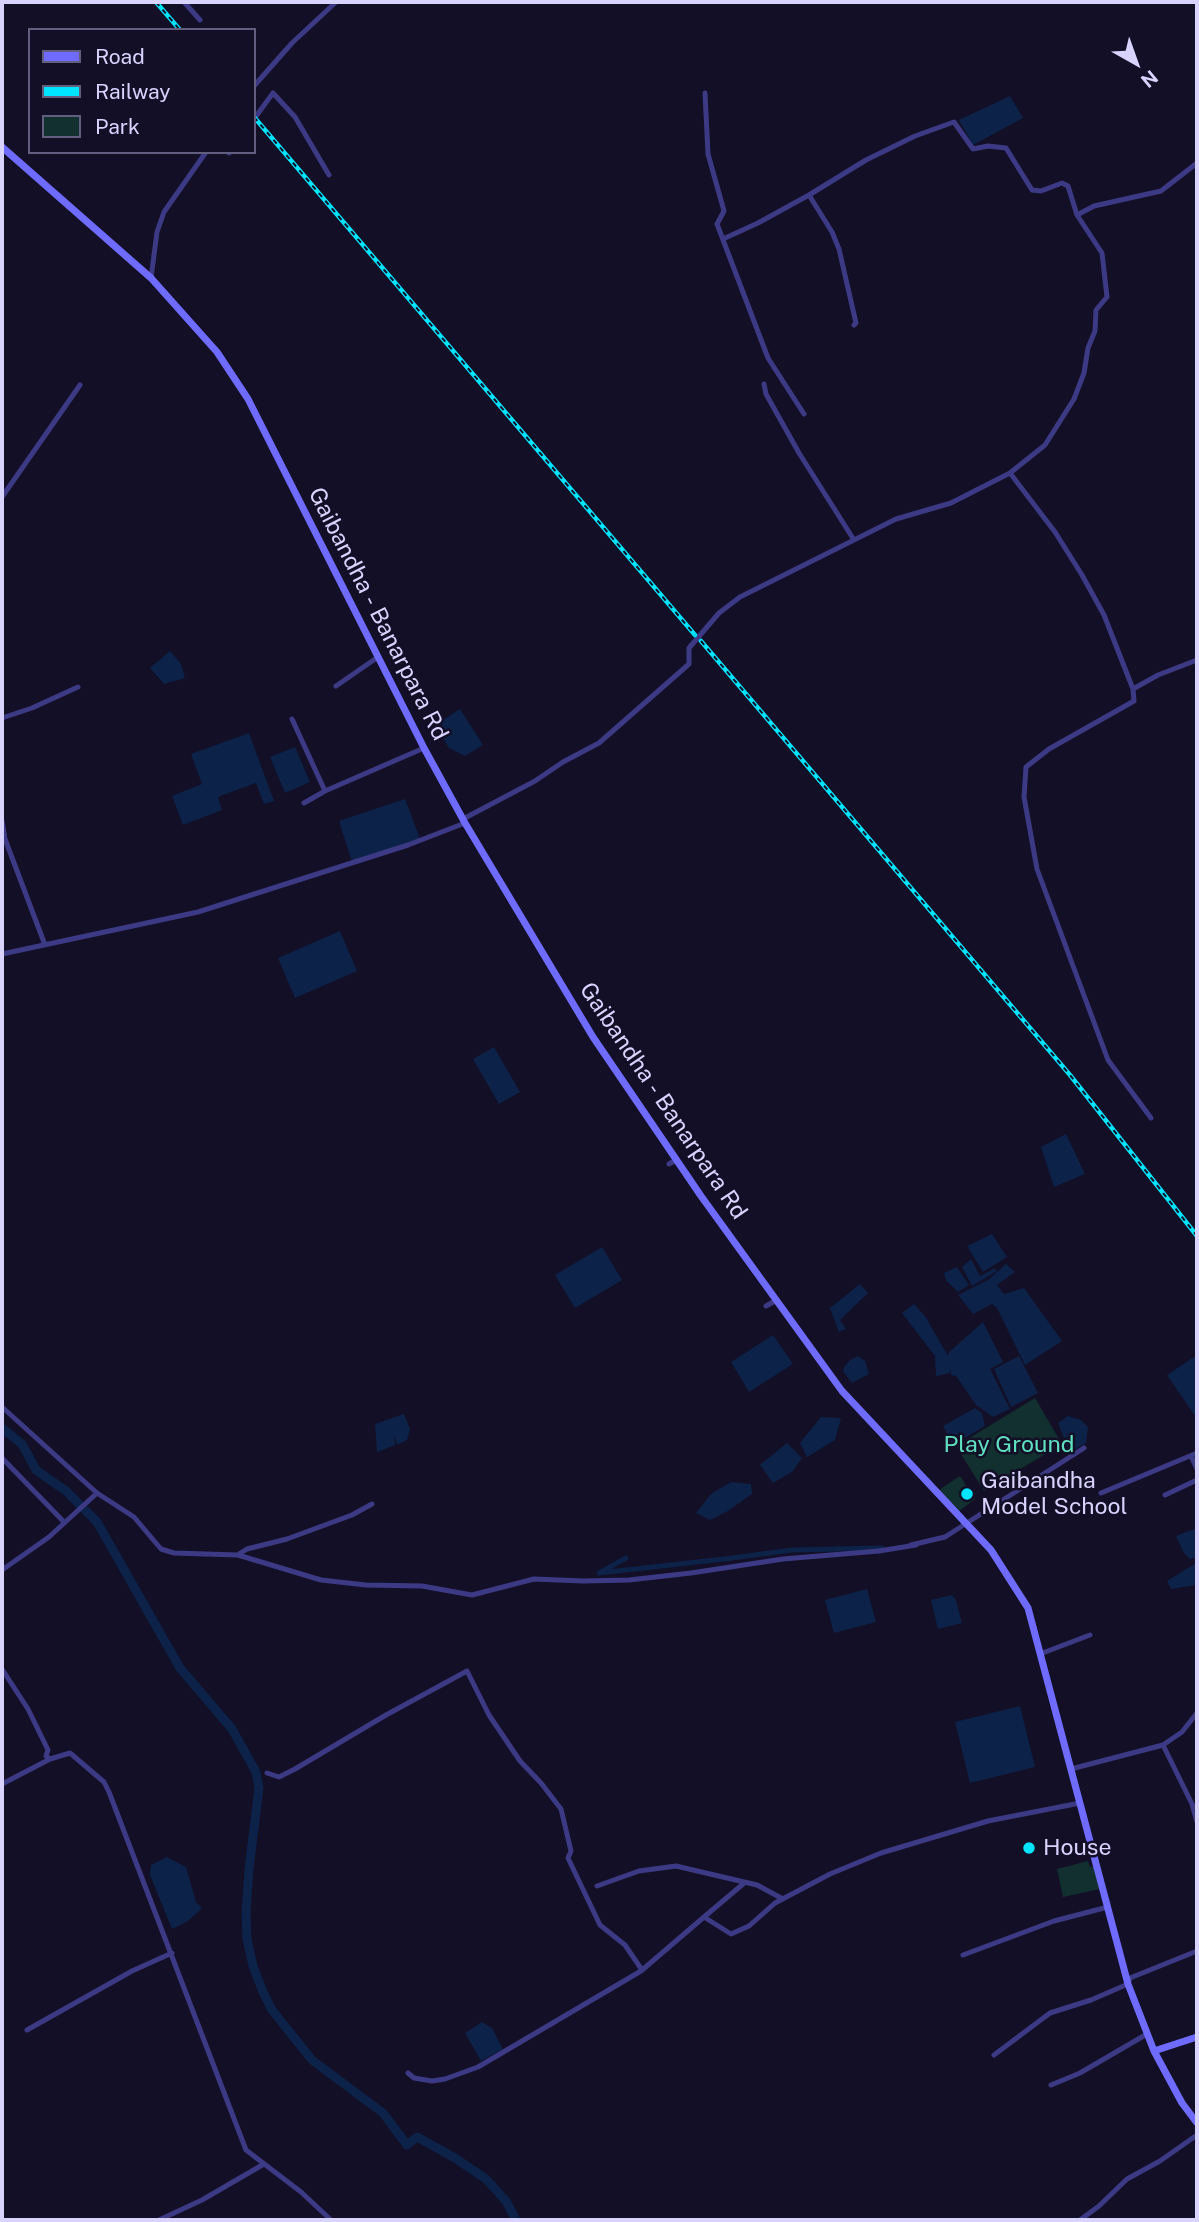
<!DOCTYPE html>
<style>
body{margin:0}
#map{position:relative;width:1199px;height:2222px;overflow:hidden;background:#130f26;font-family:"Public Sans",sans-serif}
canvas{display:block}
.frame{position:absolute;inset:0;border:4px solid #d9d4ff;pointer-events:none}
.legend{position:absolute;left:28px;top:28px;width:228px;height:126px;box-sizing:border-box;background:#130f26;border:2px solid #625e7d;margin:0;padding:9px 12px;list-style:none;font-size:21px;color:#d9d4ff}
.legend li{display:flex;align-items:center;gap:14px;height:35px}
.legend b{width:35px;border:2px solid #625e7d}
.north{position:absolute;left:1101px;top:28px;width:70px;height:70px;-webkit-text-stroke:5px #130f26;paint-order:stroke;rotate:140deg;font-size:19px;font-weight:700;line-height:28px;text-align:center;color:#d9d4ff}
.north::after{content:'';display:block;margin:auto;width:24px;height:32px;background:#d9d4ff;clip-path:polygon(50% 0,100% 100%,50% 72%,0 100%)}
</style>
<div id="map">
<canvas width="1199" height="2222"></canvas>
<div class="frame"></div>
<ul class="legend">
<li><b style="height:9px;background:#6f6bff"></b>Road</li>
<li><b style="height:9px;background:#00e5ff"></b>Railway</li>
<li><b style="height:19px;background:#12302f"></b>Park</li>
</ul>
<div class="north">N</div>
</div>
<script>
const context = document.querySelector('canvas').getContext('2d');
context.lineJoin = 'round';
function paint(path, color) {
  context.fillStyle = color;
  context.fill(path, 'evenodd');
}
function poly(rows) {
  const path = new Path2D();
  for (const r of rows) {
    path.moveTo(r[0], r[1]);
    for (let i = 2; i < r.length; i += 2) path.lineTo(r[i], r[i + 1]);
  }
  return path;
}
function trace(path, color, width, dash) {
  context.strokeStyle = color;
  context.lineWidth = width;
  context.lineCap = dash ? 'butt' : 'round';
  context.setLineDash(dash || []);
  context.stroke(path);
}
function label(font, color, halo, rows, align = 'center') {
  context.font = font + ' "Public Sans",sans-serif';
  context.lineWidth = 5;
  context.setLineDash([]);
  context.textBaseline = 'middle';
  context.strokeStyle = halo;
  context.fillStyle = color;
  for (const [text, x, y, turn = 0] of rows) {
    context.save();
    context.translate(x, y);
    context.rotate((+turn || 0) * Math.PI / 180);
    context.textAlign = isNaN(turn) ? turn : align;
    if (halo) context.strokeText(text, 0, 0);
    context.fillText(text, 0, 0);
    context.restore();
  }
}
paint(poly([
 [1035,1398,1062,1444,984,1491,956,1446],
 [960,1476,975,1499,958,1512,939,1490],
 [1088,1861,1090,1867,1095,1866,1100,1889,1063,1897,1057,1869]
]), '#12302f');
paint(poly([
 [1010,96,1023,118,973,145,959,120],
 [170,651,181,664,185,678,164,684,150,668],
 [460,709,483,745,465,756,449,748,435,725],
 [249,733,274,801,264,804,256,783,218,797,222,810,183,825,172,796,202,784,191,754],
 [295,747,310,782,285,793,270,757],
 [405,799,420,839,352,862,339,821],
 [340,931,357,971,295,998,278,958],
 [494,1047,520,1092,499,1104,473,1059],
 [1066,1134,1085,1174,1054,1187,1041,1147],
 [992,1234,1007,1257,983,1272,967,1246],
 [602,1247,622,1280,575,1308,555,1275],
 [971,1259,980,1276,995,1268,997,1271,972,1286,962,1267],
 [1006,1264,1015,1272,997,1285,1004,1294,1024,1288,1062,1341,1025,1365,997,1308,992,1304,973,1314,958,1295,988,1280],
 [957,1267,969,1285,958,1292,946,1280,944,1273],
 [860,1284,868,1293,840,1320,846,1329,839,1332,830,1308],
 [914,1304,925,1316,948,1356,949,1352,983,1322,1003,1362,990,1369,1010,1409,993,1417,976,1405,956,1376,951,1375,950,1368,950,1373,936,1376,935,1356,902,1313],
 [773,1335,793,1364,749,1392,731,1362],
 [1197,1355,1197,1414,1195,1416,1167,1375],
 [858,1356,865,1361,869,1374,852,1383,843,1371,844,1367,850,1360],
 [1019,1356,1038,1393,1011,1407,994,1369],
 [975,1408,982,1413,985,1426,953,1445,943,1426],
 [404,1414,410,1429,407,1440,397,1445,394,1435,395,1445,377,1452,375,1424],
 [1068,1416,1081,1420,1088,1427,1086,1443,1074,1450,1068,1448,1058,1423],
 [821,1417,841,1418,835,1440,807,1457,800,1443],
 [787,1443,802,1458,792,1472,773,1483,760,1465],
 [731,1482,751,1484,752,1494,728,1511,710,1520,696,1513,711,1494],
 [1194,1529,1197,1537,1197,1557,1190,1559,1184,1553,1176,1536],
 [1196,1563,1197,1585,1171,1589,1167,1581],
 [867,1589,876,1622,834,1633,825,1600],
 [952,1595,956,1600,962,1623,938,1629,931,1600],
 [1020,1706,1035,1767,970,1783,955,1722],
 [167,1857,186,1867,196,1902,202,1908,188,1921,172,1929,150,1875,151,1865],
 [482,2022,492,2028,503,2049,481,2061,465,2033]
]), '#0c2248');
trace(poly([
 [626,1558,599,1573,733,1558],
 [732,1558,792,1550,882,1548]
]), '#0c2248', 5);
trace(poly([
 [2,1428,22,1444,36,1470,66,1491,97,1522,180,1668,232,1729,256,1772,259,1788,249,1869,246,1913,247,1939,253,1966,263,1992,272,2010,312,2060,383,2113,407,2145,417,2137,455,2158,486,2179,506,2201,516,2220]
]), '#0c2248', 9);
trace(poly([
 [184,2,200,20],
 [254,86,292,43,336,2],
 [705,93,708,154,724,211,717,224,768,358,804,414],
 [254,119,273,93,295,117,329,175],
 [229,153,229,152],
 [809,195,832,232,839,249,856,323,854,325],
 [1077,215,1094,206,1161,191,1197,163],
 [151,278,157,232,164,212,206,152],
 [764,384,766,394,799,453,854,540],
 [1010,473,1055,532,1082,575,1104,615,1133,689,1134,701,1049,749,1026,767,1024,797,1037,869,1108,1060,1151,1118],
 [2,497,80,385],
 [336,686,378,657],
 [1133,689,1158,675,1197,660],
 [2,718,32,708,78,687],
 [292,719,325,791],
 [304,803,325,791,424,748],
 [463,819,535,781,563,762,599,743,689,664,689,648,719,613,740,597,896,519,951,503,1010,473,1045,445,1074,399,1084,373,1088,348,1095,331,1096,310,1107,297,1102,253,1077,215,1068,186,1062,183,1041,191,1032,190,1006,148,988,146,973,149,954,122,915,136,866,160,809,195,758,223,723,239],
 [2,821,5,839,45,945],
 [2,954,198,912,408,845,465,823],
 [669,1164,676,1160],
 [766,1306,775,1301],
 [2,1407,97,1493,134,1517,161,1549,174,1553,238,1555,321,1580,366,1585,422,1586,472,1595,534,1579,583,1581,629,1580,691,1573,783,1559,879,1551],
 [1191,1456,1197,1469],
 [2,1458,64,1522],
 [1101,1493,1197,1453],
 [1165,1495,1197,1480],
 [911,1545,945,1537,1084,1448],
 [239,1554,247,1549,287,1539,352,1515,372,1504],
 [2,1570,49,1537,97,1493],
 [1040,1654,1090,1635],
 [2,1669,28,1709,48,1750,46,1756,50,1759,70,1753,104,1782,109,1792,246,2150,301,2192,331,2220],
 [1163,1745,1192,1804,1197,1822],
 [1071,1769,1163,1745,1182,1732,1197,1713],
 [267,1773,279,1777,295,1769,386,1715,467,1671,489,1715,520,1761,541,1783,561,1809,571,1851,568,1858,600,1925,625,1945,642,1970],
 [2,1784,50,1759],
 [597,1886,639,1871,676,1866,757,1885,783,1899],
 [704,1917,743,1884],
 [963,1955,1054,1921,1108,1907],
 [27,2030,132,1971,172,1953],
 [994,2055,1050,2013,1091,2000,1128,1984,1130,1978,1197,1951],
 [408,2073,414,2078,432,2081,445,2079,478,2067,641,1971,704,1917,731,1934,749,1926,775,1903,830,1874,881,1853,988,1821,1080,1803],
 [1051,2085,1080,2073,1147,2034],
 [159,2220,202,2200,264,2164],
 [1080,2220,1099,2206,1127,2179,1160,2161,1197,2135]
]), '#3d3a85', 5);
trace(poly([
 [2,147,151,278,217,352,248,399,424,748,465,823,593,1037,701,1196,842,1391,991,1550,1028,1608,1128,1984,1154,2051,1182,2103,1197,2123],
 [1154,2051,1197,2037]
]), '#6f6bff', 7);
const rail = poly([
 [156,2,180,30],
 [254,117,695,635],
 [701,641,1070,1075,1197,1236]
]);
trace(rail, '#00e5ff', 4.5);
trace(rail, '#130f26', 2, [5]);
trace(poly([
 [879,1551,916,1545]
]), '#3d3a85', 5);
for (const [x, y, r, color] of [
 [967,1494,7,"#00e5ff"],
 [1029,1848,7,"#00e5ff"]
]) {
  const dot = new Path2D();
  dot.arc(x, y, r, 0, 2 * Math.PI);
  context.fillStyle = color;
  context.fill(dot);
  trace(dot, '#130f26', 2.5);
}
label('23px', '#d9d4ff', '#130f26', [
 ["Gaibandha - Banarpara Rd",378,614,63],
 ["Gaibandha - Banarpara Rd",663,1101,56]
]);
label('23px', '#5fe0c0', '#130f26', [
 ["Play Ground",1009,1445]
]);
label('23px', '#d9d4ff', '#130f26', [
 ["Gaibandha",981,1481],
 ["Model School",981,1507],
 ["House",1043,1848]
], 'left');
</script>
